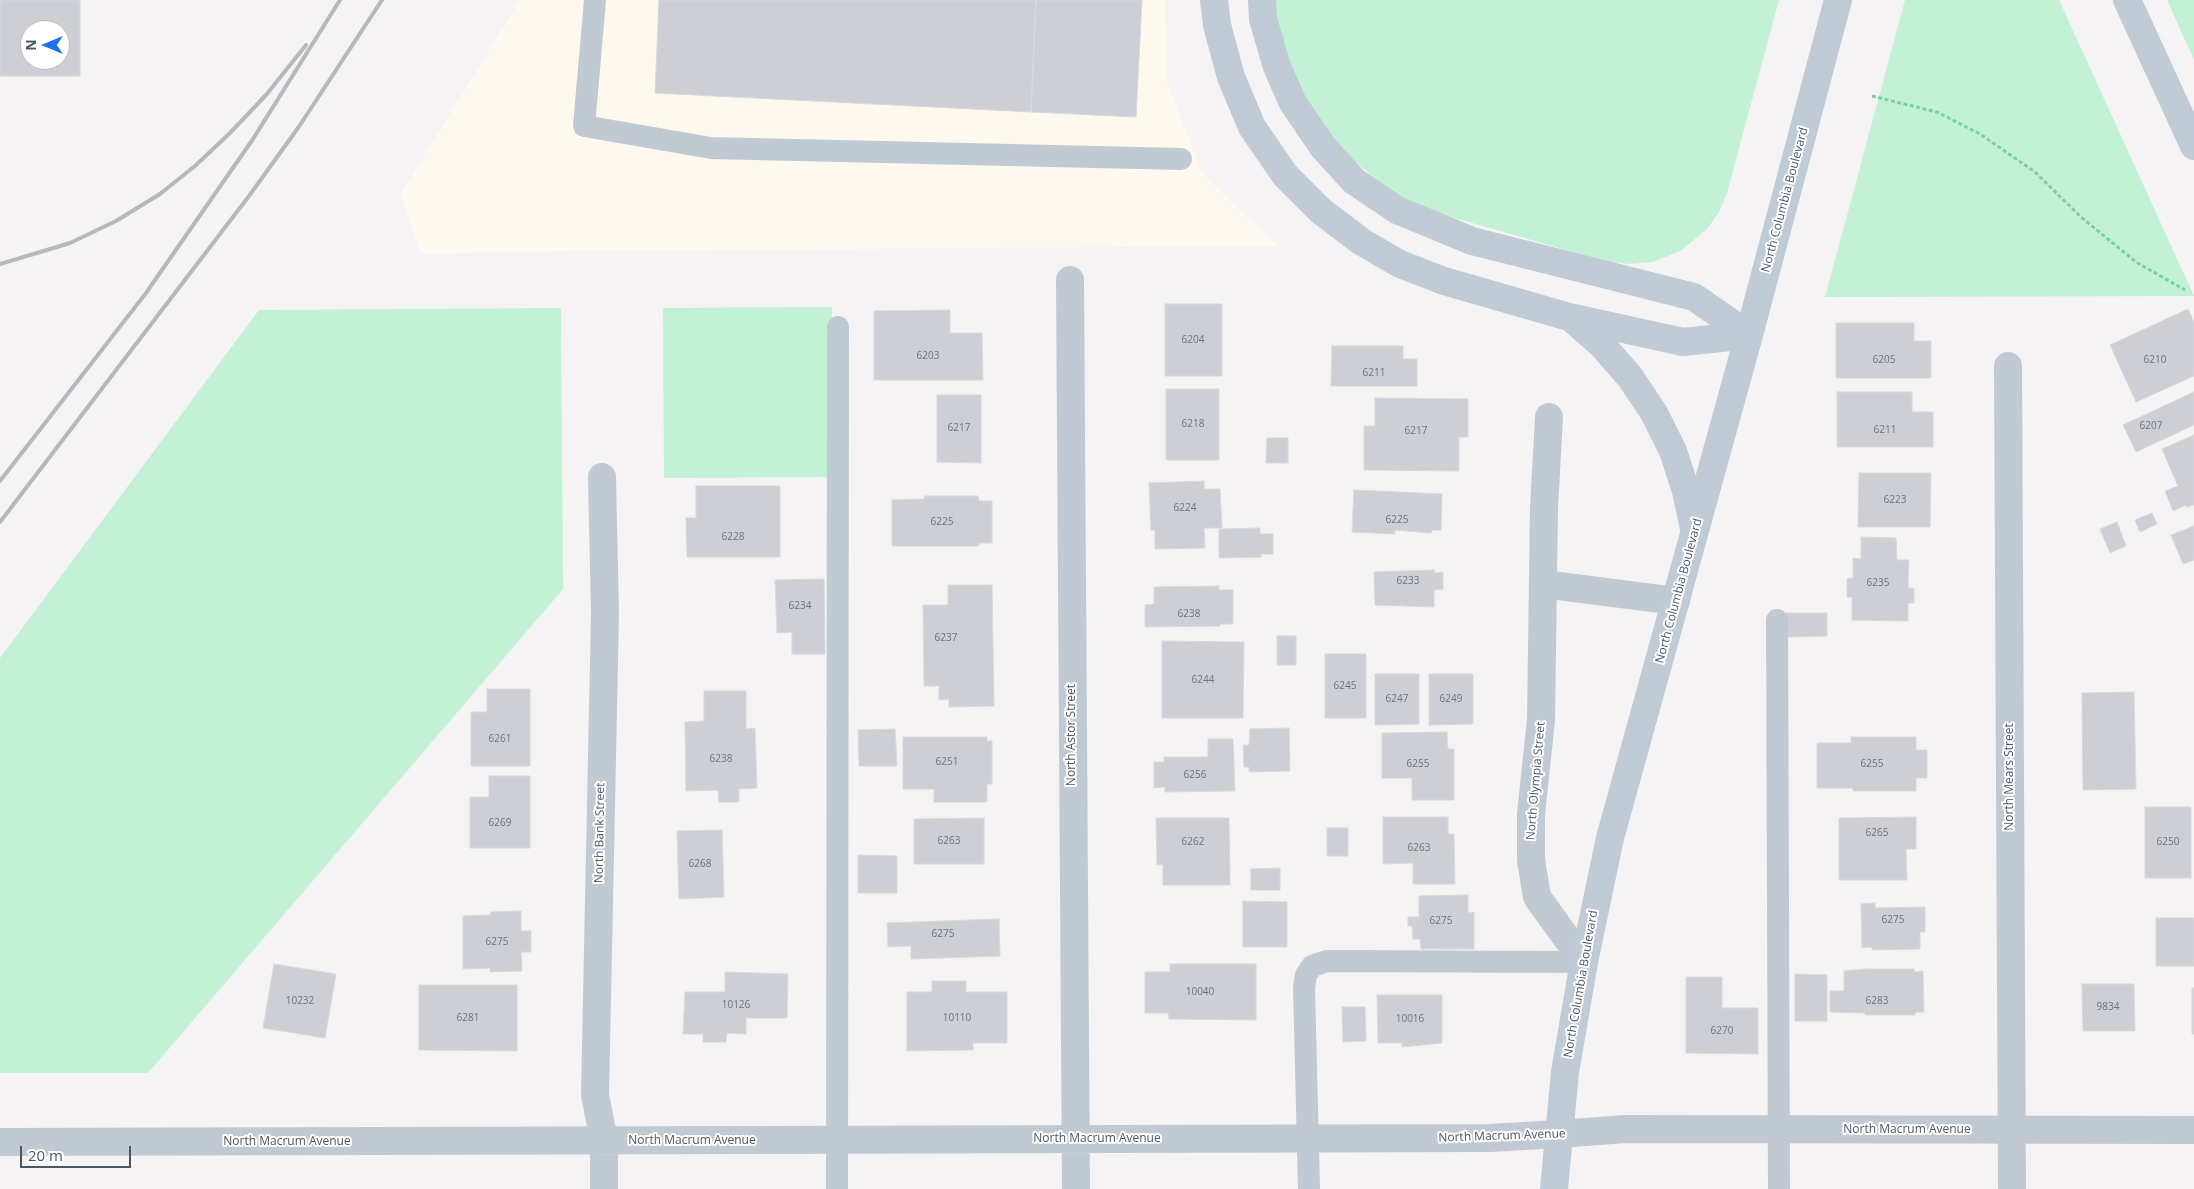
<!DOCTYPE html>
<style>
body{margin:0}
#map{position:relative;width:2194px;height:1189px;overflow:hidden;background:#f5f3f3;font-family:"Open Sans",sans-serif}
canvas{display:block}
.north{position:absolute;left:20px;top:20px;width:50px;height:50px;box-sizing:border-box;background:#fff;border:1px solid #b7bbc0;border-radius:50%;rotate:270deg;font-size:14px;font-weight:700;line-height:20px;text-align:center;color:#4a5661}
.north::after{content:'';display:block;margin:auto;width:18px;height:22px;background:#1a73e8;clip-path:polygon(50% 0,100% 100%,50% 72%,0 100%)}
.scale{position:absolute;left:20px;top:1146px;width:111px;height:22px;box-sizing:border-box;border:2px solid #4a5661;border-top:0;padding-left:6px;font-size:15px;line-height:18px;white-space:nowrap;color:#4a5661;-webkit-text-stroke:4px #fff;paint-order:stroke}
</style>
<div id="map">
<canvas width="2194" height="1189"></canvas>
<div class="north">N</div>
<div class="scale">20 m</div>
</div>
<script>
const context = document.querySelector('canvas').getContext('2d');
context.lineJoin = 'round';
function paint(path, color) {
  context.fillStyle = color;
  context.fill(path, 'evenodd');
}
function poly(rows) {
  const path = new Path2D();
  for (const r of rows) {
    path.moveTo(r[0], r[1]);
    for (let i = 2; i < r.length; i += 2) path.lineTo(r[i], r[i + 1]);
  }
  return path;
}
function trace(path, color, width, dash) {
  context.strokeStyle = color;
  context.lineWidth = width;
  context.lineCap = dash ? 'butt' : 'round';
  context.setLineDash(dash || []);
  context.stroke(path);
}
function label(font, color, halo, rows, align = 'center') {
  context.font = font + ' "Open Sans",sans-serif';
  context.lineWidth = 4;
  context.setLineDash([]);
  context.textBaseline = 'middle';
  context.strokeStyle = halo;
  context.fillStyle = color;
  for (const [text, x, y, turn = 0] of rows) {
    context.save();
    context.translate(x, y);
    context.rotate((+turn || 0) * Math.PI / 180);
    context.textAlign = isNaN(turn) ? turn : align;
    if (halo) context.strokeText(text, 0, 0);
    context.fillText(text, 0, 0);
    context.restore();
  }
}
paint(poly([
 [520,0,1165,0,1167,82,1202,173,1278,246,560,251,421,254,401,193]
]), '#fdf9ef');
paint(poly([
 [1272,0,1779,0,1727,193,1719,212,1707,229,1682,250,1653,262,1631,264,1608,262,1434,212,1408,200,1384,186,1345,153,1311,110,1288,67],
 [1905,0,2059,0,2194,296,1825,297],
 [2167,0,2194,0,2194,60],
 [832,307,833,477,664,478,663,308],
 [561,308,563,589,148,1073,0,1073,0,658,259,310]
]), '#c3f1d5');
const building = poly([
 [0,0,80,0,80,76,0,76,0,0],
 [30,30,60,30,60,60,30,60,30,30],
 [659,0,1036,0,1031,112,655,93,659,0],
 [1036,0,1142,0,1136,117,1031,112,1036,0],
 [1165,304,1222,304,1222,376,1165,376,1165,304],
 [2188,309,2194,322,2194,376,2136,402,2110,345,2188,309],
 [950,310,950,333,982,333,983,380,874,380,874,311,950,310],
 [1836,323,1914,323,1914,341,1931,341,1931,378,1836,378,1836,323],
 [1332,346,1403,346,1403,359,1417,359,1417,386,1331,386,1332,346],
 [1166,389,1219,389,1219,460,1166,460,1166,389],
 [1837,392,1912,392,1912,412,1933,412,1933,447,1837,447,1837,392],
 [2194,392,2194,425,2136,452,2123,425,2194,392],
 [937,395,981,395,981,463,937,462,937,395],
 [1375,398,1468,399,1468,437,1459,437,1459,471,1364,470,1364,426,1375,426,1375,398],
 [2194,435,2194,505,2187,507,2186,505,2173,511,2165,491,2178,486,2162,449,2194,435],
 [1267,438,1288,438,1288,463,1266,463,1267,438],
 [1859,473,1931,473,1930,527,1858,527,1859,473],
 [1204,481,1204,489,1220,489,1222,528,1204,528,1205,548,1155,549,1155,530,1151,530,1149,483,1204,481],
 [696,486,780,486,780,557,687,557,686,518,696,518,696,486],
 [1354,490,1442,494,1441,530,1432,530,1431,533,1395,530,1395,534,1352,532,1354,490],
 [924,496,978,496,979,501,992,501,992,543,979,543,979,546,892,546,892,500,925,499,924,496],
 [2152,513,2157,524,2140,532,2135,520,2152,513],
 [2117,522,2126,546,2110,553,2100,529,2117,522],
 [2194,526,2194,560,2183,564,2171,535,2194,526],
 [1260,528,1260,534,1273,534,1273,554,1261,554,1261,557,1219,558,1219,529,1260,528],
 [1861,537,1896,538,1897,560,1909,560,1908,588,1914,588,1914,603,1908,603,1908,621,1852,620,1852,597,1847,597,1847,579,1853,578,1853,558,1861,559,1861,537],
 [1434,570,1434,573,1443,572,1443,589,1434,590,1434,607,1375,605,1374,572,1434,570],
 [824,579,825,654,792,654,792,632,777,633,775,580,824,579],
 [948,585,992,585,994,706,949,707,949,699,939,700,939,686,924,686,923,605,948,605,948,585],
 [1219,586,1219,590,1233,590,1233,624,1220,624,1220,626,1145,627,1145,605,1154,604,1154,587,1219,586],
 [1786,613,1827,613,1827,636,1786,637,1786,613],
 [1277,636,1296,636,1296,665,1277,665,1277,636],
 [1162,641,1244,642,1243,718,1162,718,1162,641],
 [1325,654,1366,654,1366,718,1325,718,1325,654],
 [1375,674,1419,674,1419,724,1375,725,1375,674],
 [1429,674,1473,674,1473,724,1429,725,1429,674],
 [487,689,530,689,530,766,471,766,471,712,487,712,487,689],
 [704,691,746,691,746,729,755,728,757,788,739,789,739,802,719,802,718,790,686,791,685,722,704,721,704,691],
 [2134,692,2136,789,2083,790,2082,693,2134,692],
 [1289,728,1290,771,1249,772,1249,767,1244,767,1243,745,1249,745,1250,729,1289,728],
 [895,729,897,766,859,766,858,730,895,729],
 [1447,732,1448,749,1454,749,1454,800,1412,800,1412,778,1382,778,1382,733,1447,732],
 [903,737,987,737,987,741,992,741,992,784,987,784,987,802,934,802,934,789,903,789,903,737],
 [1851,737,1916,737,1916,750,1927,750,1927,778,1916,778,1916,791,1853,791,1853,788,1817,788,1817,743,1851,743,1851,737],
 [1208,739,1233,739,1235,791,1165,792,1165,787,1154,788,1154,762,1164,762,1164,757,1208,757,1208,739],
 [489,776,530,776,530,848,470,848,470,797,489,797,489,776],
 [2145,807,2191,807,2191,878,2145,878,2145,807],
 [1383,817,1448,817,1448,834,1454,834,1455,884,1413,884,1413,863,1383,864,1383,817],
 [1916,817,1916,849,1906,849,1907,880,1839,880,1839,818,1916,817],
 [984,818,984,864,914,864,914,819,984,818],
 [1156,818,1229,818,1230,885,1163,885,1163,864,1157,865,1156,818],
 [1327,828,1348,828,1348,856,1327,856,1327,828],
 [722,830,724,897,679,899,677,831,722,830],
 [858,855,897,856,897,893,858,893,858,855],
 [1280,868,1280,890,1251,890,1251,869,1280,868],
 [1468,895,1468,913,1474,912,1474,949,1421,949,1420,939,1413,939,1412,926,1408,926,1408,917,1419,917,1419,896,1468,895],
 [1243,901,1287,902,1287,947,1243,947,1243,901],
 [1875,903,1875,908,1925,907,1925,932,1920,932,1920,949,1872,950,1872,947,1862,948,1861,904,1875,903],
 [521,911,521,931,531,931,531,952,521,952,522,971,490,972,490,968,463,969,463,916,491,915,490,912,521,911],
 [2156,918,2194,918,2194,966,2156,966,2156,918],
 [999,919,1000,956,911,959,911,946,888,947,887,923,999,919],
 [274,964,336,974,325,1038,263,1028,274,964],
 [1170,964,1256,964,1256,1020,1169,1019,1168,1013,1145,1013,1145,972,1170,972,1170,964],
 [1865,969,1914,969,1914,972,1923,971,1924,1012,1915,1012,1915,1015,1865,1015,1865,1013,1830,1012,1830,991,1844,991,1844,971,1865,969],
 [725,972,788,974,787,1018,746,1018,746,1034,727,1033,726,1042,703,1042,703,1034,683,1034,685,992,725,992,725,972],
 [1795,974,1827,975,1827,1021,1795,1021,1795,974],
 [1686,977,1722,977,1722,1008,1758,1008,1758,1054,1686,1053,1686,977],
 [932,981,966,981,966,992,1007,992,1007,1043,973,1043,973,1050,907,1051,907,992,932,992,932,981],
 [2082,984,2134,984,2135,1031,2083,1031,2082,984],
 [419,985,517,985,517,1051,419,1050,419,985],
 [2192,988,2194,988,2194,1034,2192,1034,2192,988],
 [1377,995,1442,995,1442,1043,1402,1047,1402,1043,1378,1043,1377,995],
 [1342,1007,1365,1007,1366,1041,1343,1042,1342,1007]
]);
paint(building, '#cdcfd5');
trace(building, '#d7d9de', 1);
trace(poly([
 [1872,96,1937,112,1980,134,2035,172,2081,217,2136,262,2185,290]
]), '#7ad0a6', 3, [4, 2.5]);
trace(poly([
 [595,0,584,126,711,148,1181,159],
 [1777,620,1779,1189],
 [837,1189,838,327],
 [1309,1189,1304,988,1306,975,1312,966,1327,961,1584,962]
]), '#c1cad2', 22);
trace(poly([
 [1070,280,1076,1189],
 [2008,366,2012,1189],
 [1549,417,1544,508,1541,720,1531,814,1531,860,1537,897,1584,962],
 [602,477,605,613,595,1095,604,1141,604,1189],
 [1543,584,1676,601],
 [0,1142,1490,1138,1559,1134]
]), '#c1cad2', 28);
trace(poly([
 [1559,1134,1626,1129,2194,1130]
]), '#c1cad2', 28);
trace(poly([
 [1214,0,1217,25,1231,77,1252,127,1285,175,1321,211,1362,242,1400,264,1444,281,1569,317,1683,342,1749,335],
 [1262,0,1263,19,1277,67,1293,103,1323,147,1354,181,1397,210,1472,241,1694,297,1749,335],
 [2127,0,2194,146],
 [1571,318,1602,345,1630,377,1654,413,1673,451,1686,491,1694,528],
 [1554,1189,1565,1072,1584,962,1610,838,1749,335,1838,0]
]), '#c1cbd6', 28);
trace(poly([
 [0,264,70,243,116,221,160,194,195,166,230,133,266,95,306,45],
 [0,481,146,293,253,139,340,0],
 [0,522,249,196,298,128,382,0]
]), '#b5b8bd', 4);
label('10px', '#6b747e', null, [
 ["6204",1193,340],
 ["6203",928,356],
 ["6205",1884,360],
 ["6210",2155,360],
 ["6211",1374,373],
 ["6218",1193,424],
 ["6207",2151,426],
 ["6217",959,428],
 ["6211",1885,430],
 ["6217",1416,431],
 ["6223",1895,500],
 ["6224",1185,508],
 ["6225",1397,520],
 ["6225",942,522],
 ["6228",733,537],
 ["6233",1408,581],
 ["6235",1878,583],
 ["6234",800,606],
 ["6238",1189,614],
 ["6237",946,638],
 ["6244",1203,680],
 ["6245",1345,686],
 ["6247",1397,699],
 ["6249",1451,699],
 ["6261",500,739],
 ["6238",721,759],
 ["6251",947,762],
 ["6255",1418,764],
 ["6255",1872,764],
 ["6256",1195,775],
 ["6269",500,823],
 ["6265",1877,833],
 ["6263",949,841],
 ["6262",1193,842],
 ["6250",2168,842],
 ["6263",1419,848],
 ["6268",700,864],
 ["6275",1893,920],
 ["6275",1441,921],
 ["6275",943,934],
 ["6275",497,942],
 ["10040",1200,992],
 ["10232",300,1001],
 ["6283",1877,1001],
 ["10126",736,1005],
 ["9834",2108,1007],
 ["6281",468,1018],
 ["10110",957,1018],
 ["10016",1410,1019],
 ["6270",1722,1031]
]);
label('12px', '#4a5661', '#fff', [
 ["North Columbia Boulevard",1785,200,-75],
 ["North Columbia Boulevard",1679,591,-75],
 ["North Astor Street",1072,735,-90],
 ["North Mears Street",2010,777,-90],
 ["North Olympia Street",1536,781,-85],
 ["North Bank Street",600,833,-89],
 ["North Columbia Boulevard",1581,984,-80],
 ["North Macrum Avenue",1907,1130],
 ["North Macrum Avenue",1502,1136,-2],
 ["North Macrum Avenue",1097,1139],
 ["North Macrum Avenue",692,1141],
 ["North Macrum Avenue",287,1142]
]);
</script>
